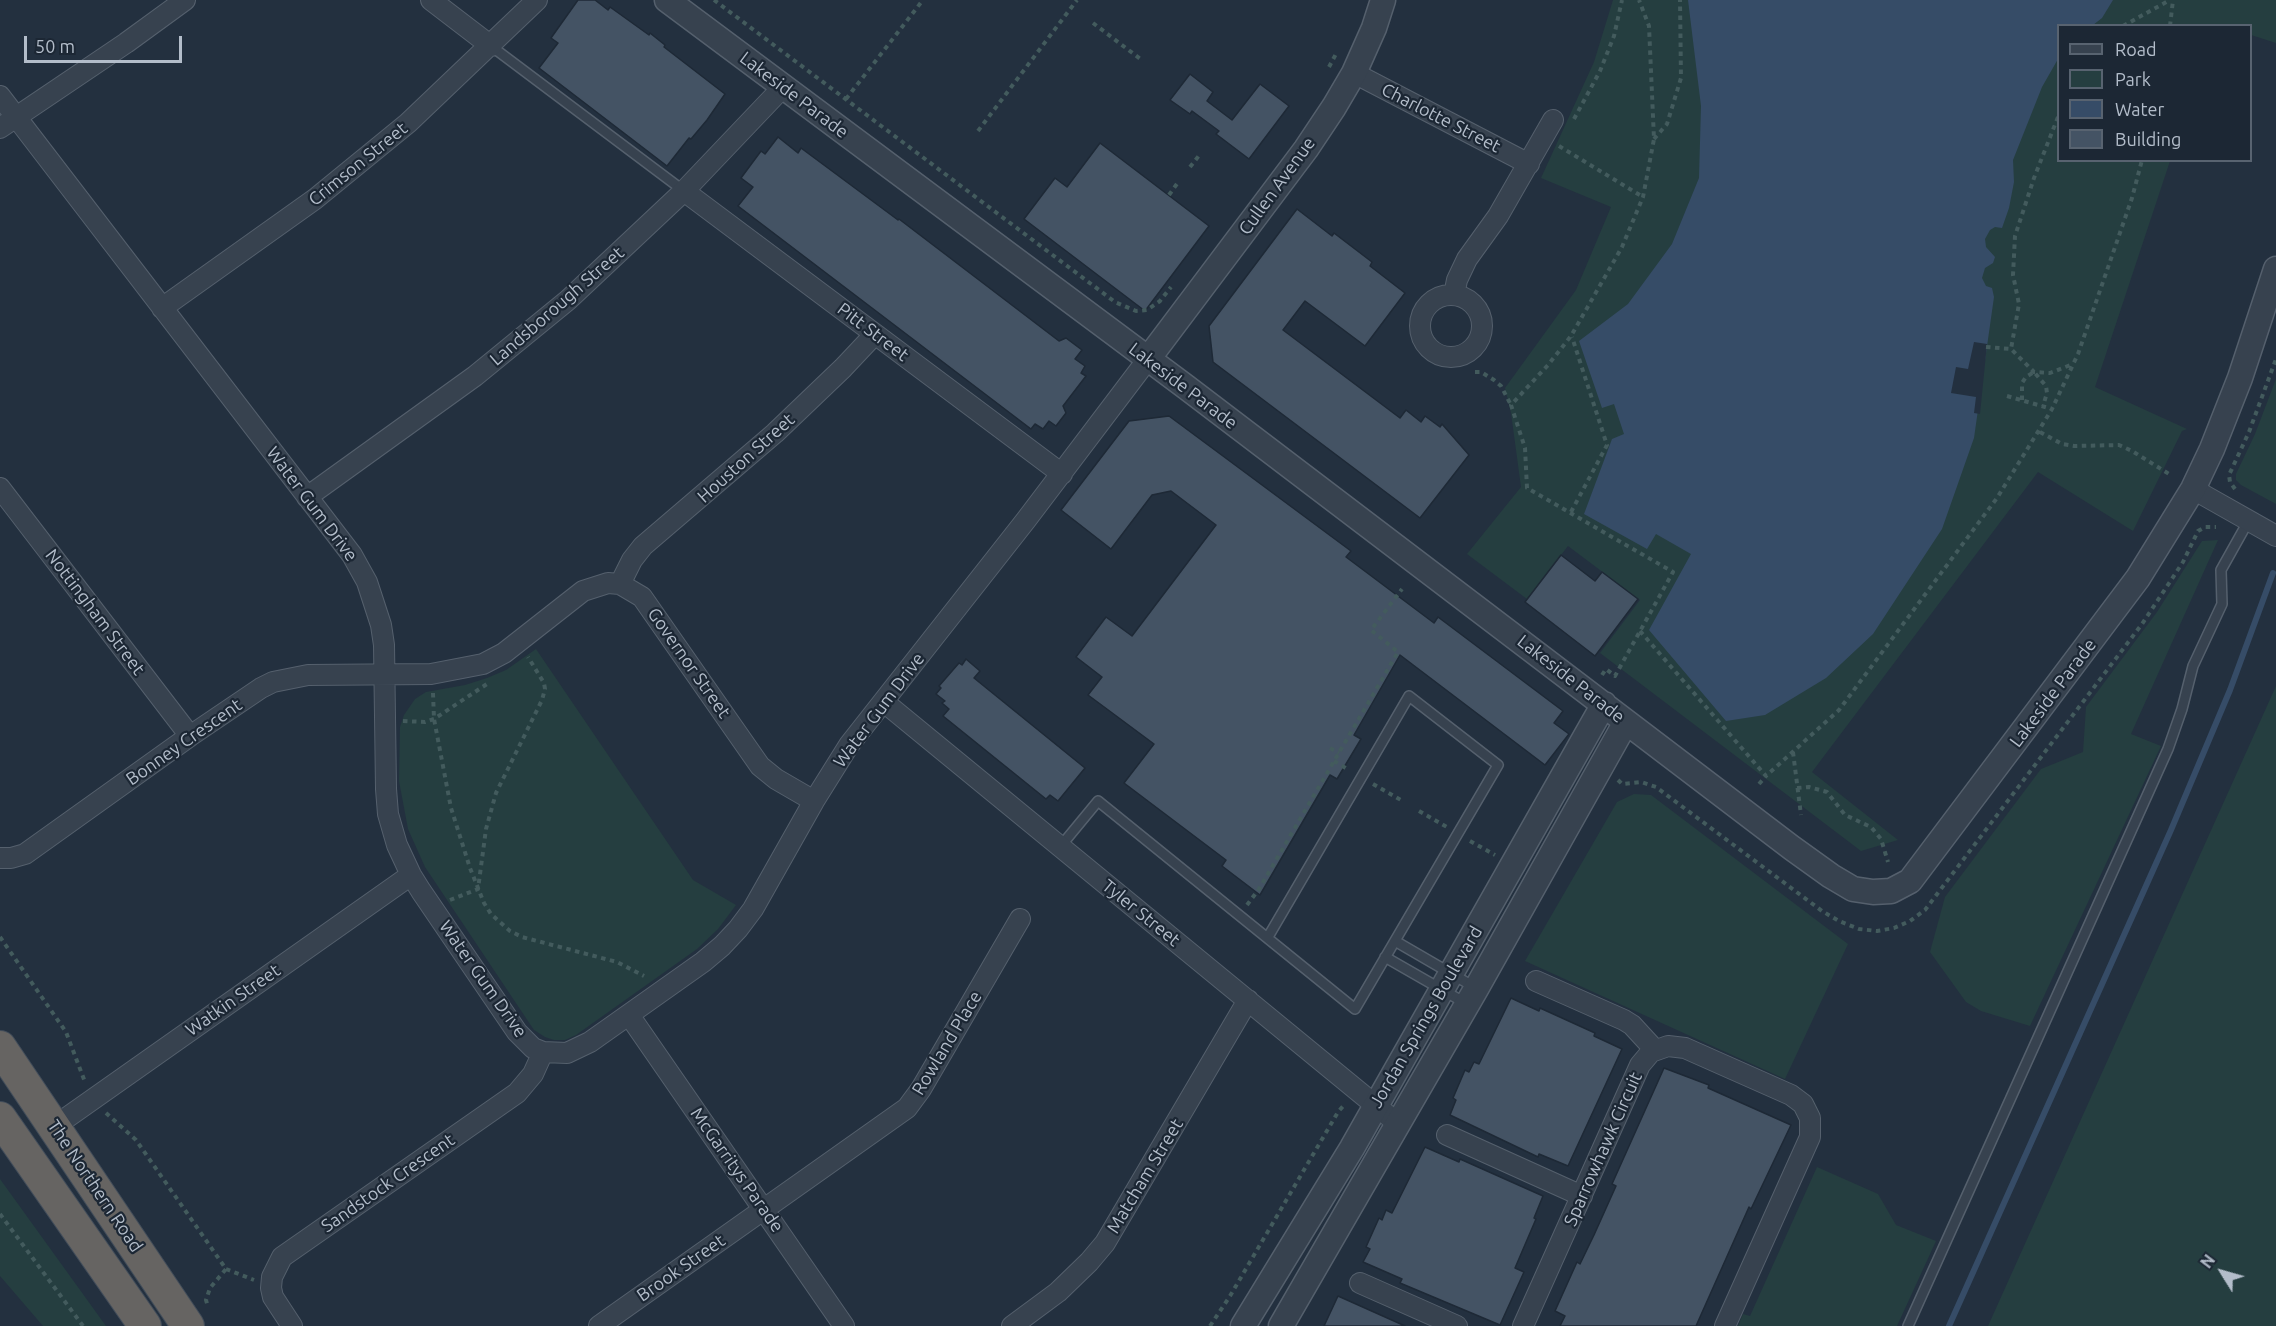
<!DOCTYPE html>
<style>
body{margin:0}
#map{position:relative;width:2276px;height:1326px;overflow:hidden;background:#23303f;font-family:Ubuntu,sans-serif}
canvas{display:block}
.legend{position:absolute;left:2057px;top:24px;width:195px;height:138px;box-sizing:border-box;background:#1c2734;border:2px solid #586370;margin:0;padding:8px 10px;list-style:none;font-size:18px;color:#b3bdca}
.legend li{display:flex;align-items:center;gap:12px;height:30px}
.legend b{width:30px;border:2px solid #586370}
.north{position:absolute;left:2192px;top:1242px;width:60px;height:60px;-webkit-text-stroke:4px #1c2734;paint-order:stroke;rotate:307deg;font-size:16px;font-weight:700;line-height:24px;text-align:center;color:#b3bdca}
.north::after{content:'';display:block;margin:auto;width:21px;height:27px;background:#b3bdca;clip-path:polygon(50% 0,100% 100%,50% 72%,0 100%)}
.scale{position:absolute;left:24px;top:36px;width:158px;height:27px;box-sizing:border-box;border:3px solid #b3bdca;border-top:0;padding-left:8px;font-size:18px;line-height:21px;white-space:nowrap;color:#b3bdca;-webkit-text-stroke:4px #1c2734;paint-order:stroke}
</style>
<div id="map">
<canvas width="2276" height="1326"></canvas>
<ul class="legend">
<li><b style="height:8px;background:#37424f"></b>Road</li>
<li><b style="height:16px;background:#253e40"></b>Park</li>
<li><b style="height:16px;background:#364c67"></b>Water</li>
<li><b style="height:16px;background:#445364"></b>Building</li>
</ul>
<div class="north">N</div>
<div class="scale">50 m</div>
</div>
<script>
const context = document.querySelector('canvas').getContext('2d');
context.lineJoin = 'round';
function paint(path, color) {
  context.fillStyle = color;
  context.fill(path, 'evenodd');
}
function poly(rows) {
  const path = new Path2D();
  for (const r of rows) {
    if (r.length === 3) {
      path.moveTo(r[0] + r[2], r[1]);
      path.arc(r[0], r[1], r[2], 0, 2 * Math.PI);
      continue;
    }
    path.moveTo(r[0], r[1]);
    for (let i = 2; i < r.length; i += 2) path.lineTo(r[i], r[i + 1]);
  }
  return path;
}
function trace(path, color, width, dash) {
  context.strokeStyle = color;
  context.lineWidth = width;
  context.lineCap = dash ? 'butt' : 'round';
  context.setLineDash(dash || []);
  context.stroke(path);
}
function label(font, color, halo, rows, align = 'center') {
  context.font = font + ' Ubuntu,sans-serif';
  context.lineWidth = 4.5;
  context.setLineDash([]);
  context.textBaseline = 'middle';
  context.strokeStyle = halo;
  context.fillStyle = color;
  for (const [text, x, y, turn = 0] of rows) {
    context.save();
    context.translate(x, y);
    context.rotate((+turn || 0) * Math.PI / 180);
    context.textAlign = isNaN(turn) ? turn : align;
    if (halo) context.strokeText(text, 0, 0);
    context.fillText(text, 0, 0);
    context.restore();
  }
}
paint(poly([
 [1613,0,2276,0,2276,43,2251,35,2250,26,2058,26,2058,160,2170,161,2095,387,2187,429,2182,431,2133,531,2038,472,1812,772,1898,840,1861,851,1600,653,1640,600,1568,546,1527,599,1467,554,1521,487,1511,413,1505,388,1576,290,1611,207,1541,178,1594,62],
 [2276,379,2276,504,2241,485,2236,480,2236,474,2255,434],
 [2218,540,2131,734,2161,746,2030,1026,1981,1011,1966,1002,1930,952,1945,897,2041,769,2083,752,2086,707,2157,612,2202,541],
 [536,649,693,880,736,905,718,929,697,949,576,1035,565,1040,554,1040,545,1037,534,1030,425,867,408,829,399,781,400,727,404,715,415,699,426,692,465,685,487,678,506,670],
 [2276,686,2276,1326,1988,1326],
 [1634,794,1651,795,1848,944,1785,1079,1525,961,1617,802],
 [1817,1167,1878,1194,1896,1225,1936,1241,1897,1326,1738,1326,1743,1314,1750,1316],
 [0,1179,106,1326,43,1326,0,1276]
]), '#253e40');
paint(poly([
 [1688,0,2113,0,2102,18,2093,25,2058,26,2058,59,2042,87,2013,160,2014,182,2009,208,2002,228,1995,227,1990,230,1985,239,1986,247,1995,257,1993,263,1985,268,1982,278,1986,286,1992,288,1994,297,1974,438,1942,529,1873,634,1826,678,1765,715,1726,721,1649,630,1691,554,1656,534,1647,549,1584,514,1612,439,1624,434,1614,404,1602,408,1579,341,1628,304,1672,244,1699,178,1701,106]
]), '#364c67');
paint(poly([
 [1974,342,1987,344,1980,414,1974,413,1976,397,1951,393,1956,367,1968,369]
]), '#23303f');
trace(poly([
 [1949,1326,2171,830,2230,690,2273,573]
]), '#364c67', 6);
const building = poly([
 [578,0,595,0,608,10,610,7,649,35,650,33,665,45,664,47,725,94,707,120,691,139,689,138,667,166,539,68,558,43,551,38,578,0],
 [1190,74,1213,92,1207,101,1232,120,1260,84,1289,106,1249,159,1216,134,1219,131,1192,111,1190,114,1170,100,1190,74],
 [778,137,798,153,801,148,898,220,899,219,1059,341,1066,338,1082,350,1075,359,1085,366,1081,373,1086,376,1063,406,1066,413,1056,426,1049,421,1043,429,1035,424,1031,429,738,206,753,187,741,178,761,151,765,154,778,137],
 [1100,143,1209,226,1145,311,1024,219,1055,178,1067,187,1100,143],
 [1297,209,1332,236,1334,233,1372,262,1370,266,1405,293,1365,346,1305,301,1283,330,1400,418,1406,410,1421,422,1425,416,1440,427,1442,424,1469,455,1420,518,1213,362,1209,326,1297,209],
 [1169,416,1351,551,1346,557,1434,623,1438,617,1563,711,1554,723,1569,734,1545,765,1400,655,1354,735,1361,739,1337,779,1330,775,1260,895,1222,866,1226,860,1124,783,1154,744,1088,695,1102,677,1076,657,1106,617,1132,636,1216,525,1171,491,1152,495,1111,549,1061,510,1129,421,1169,416],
 [1561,555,1595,581,1602,572,1638,599,1595,656,1525,602,1561,555],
 [966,659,980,671,974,678,1085,768,1058,801,1050,795,1046,799,943,716,949,709,942,703,945,701,936,694,941,688,939,686,959,663,962,665,966,659],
 [1511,998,1539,1011,1540,1008,1595,1033,1594,1036,1622,1049,1568,1166,1539,1154,1538,1157,1450,1115,1456,1100,1453,1098,1465,1070,1469,1072,1474,1062,1479,1064,1511,998],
 [1664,1068,1709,1085,1708,1088,1791,1125,1751,1209,1749,1207,1696,1326,1560,1326,1565,1316,1555,1311,1577,1262,1580,1264,1594,1235,1616,1186,1612,1184,1664,1068],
 [1425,1147,1459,1162,1460,1159,1543,1196,1534,1218,1536,1219,1515,1268,1524,1272,1500,1325,1400,1283,1402,1279,1363,1262,1370,1249,1366,1247,1379,1218,1382,1220,1386,1210,1392,1213,1425,1147],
 [1338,1296,1405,1326,1324,1326,1338,1296]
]);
paint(building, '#445364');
trace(building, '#1e2936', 1.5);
const service = poly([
 [491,46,684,191],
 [1060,847,1098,801,1355,1009,1498,765,1409,696,1268,937],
 [1395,941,1476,988],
 [1385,957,1467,1004],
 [1908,1326,2168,749,2182,709,2193,666,2222,604,2221,570,2249,520]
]);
const minor = poly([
 [431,0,491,46],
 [1354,73,1529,164],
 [0,96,352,555,367,582,381,625,384,645,386,789,388,814,397,845,411,875,421,891,517,1032,533,1048,543,1052,567,1053,590,1042,703,962,722,946,738,929,753,909,814,801,849,745,1026,520,1148,359],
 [0,128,126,43,185,0],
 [684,191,1062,474],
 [1451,326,31],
 [1454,295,1457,280,1467,259,1498,216,1553,120],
 [162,308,315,199,408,123,537,0],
 [0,488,190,736],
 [2193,489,2276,536],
 [307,497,475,376,568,300,684,191,783,87],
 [620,584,632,560,643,546,775,433,843,368,875,334],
 [884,702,1397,1123],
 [0,858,11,858,25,854,190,736,261,688,273,682,308,675,431,674,483,664,504,653,583,591,608,583,620,584,642,597,760,766,776,779,814,801],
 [1536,981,1624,1020,1632,1025,1655,1050],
 [629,1015,844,1326],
 [55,1126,411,875],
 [1447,1135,1582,1196],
 [1360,1283,1457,1326],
 [292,1326,273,1297,271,1288,272,1277,282,1257,517,1093,533,1074,543,1052],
 [599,1326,907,1108,921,1089,1020,919],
 [1012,1326,1058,1292,1089,1262,1105,1243,1248,1000],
 [1523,1326,1640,1065,1651,1052,1668,1046,1685,1048,1791,1095,1803,1104,1810,1118,1810,1137,1725,1326]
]);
const tertiary = poly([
 [667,0,1186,387,1792,848,1831,876,1853,889,1873,892,1891,891,1910,881,2138,578,2193,489,2212,449,2240,378,2276,269],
 [1148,359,1306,149,1334,107,1354,73,1374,28,1383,0],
 [1243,1326,1352,1148,1604,704],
 [1281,1326,1476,989,1626,722]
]);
const trunk = poly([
 [0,1047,188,1326],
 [0,1118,145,1326]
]);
trace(service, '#55606d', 12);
trace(minor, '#55606d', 22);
trace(tertiary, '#55606d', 27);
trace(trunk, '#424d5a', 34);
trace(poly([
 [714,0,1115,302,1136,311,1147,310,1160,301,1171,287],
 [1093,23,1143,61],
 [2123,26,2170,0],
 [2170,26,2173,0],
 [1329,67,1337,52],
 [846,99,923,0],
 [2058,117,2034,178,2015,236,2013,275,2019,304,2011,349,2034,372,2050,373,2073,364],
 [1574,119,1600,71,1614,36,1622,0],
 [978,131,1077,0],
 [1654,139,1667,124,1681,78,1680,0],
 [1559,146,1643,197],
 [1190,167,1201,153],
 [1169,195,1179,181],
 [1986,347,2011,349],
 [1475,372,1481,372,1494,380,1501,386,1511,405],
 [2007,396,2052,409],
 [2022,400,2022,383,2026,377,2034,372,2046,386,2047,393,2043,406],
 [2040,432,2062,444,2074,446,2119,445,2132,451,2169,474],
 [2235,489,2230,482,2229,475,2249,432,2276,359],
 [1571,512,1607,445,1572,337],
 [1640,631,1766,776,1839,710,1997,498,2052,409,2078,354,2132,198,2142,160],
 [1602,675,1606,669,1615,676,1673,572,1527,488,1525,448,1511,405,1548,365,1571,336,1622,247,1643,197,1654,139,1649,26,1639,0],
 [433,693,434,719,451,808,470,868,484,903,491,914,510,931,522,937,617,962,644,976],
 [403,721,425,722,434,719,487,684],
 [1330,748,1339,753],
 [1793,752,1801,815],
 [1334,761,1349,770],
 [1618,780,1622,784,1641,782,1656,787,1822,911,1839,921,1859,929,1877,931,1894,928,1910,921,1925,910,2142,624,2183,562,2198,531,2205,527,2216,527],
 [1373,784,1401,800],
 [1759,784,1766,776],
 [1797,788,1809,787,1827,792,1845,815,1871,827,1881,839,1888,862],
 [1419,811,1447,827],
 [1470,841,1495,855],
 [450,900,478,889,486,829,496,793,542,700,545,689,544,683,528,657],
 [1247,905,1259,889,1398,652,1371,630,1402,589],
 [0,937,66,1032,85,1082],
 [106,1113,136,1140,226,1269,210,1288,206,1300,208,1307],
 [0,1214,83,1326],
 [226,1269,254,1280],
 [1210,1326,1230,1296,1338,1112,1345,1104]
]), '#435b5d', 4, [4.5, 4.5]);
trace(service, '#37424f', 9);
trace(minor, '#37424f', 20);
trace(tertiary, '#37424f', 24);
trace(trunk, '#666462', 32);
label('18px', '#b3bdca', '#1c2734', [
 ["Lakeside Parade",794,95,37],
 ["Charlotte Street",1441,118,27],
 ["Crimson Street",358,164,-39],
 ["Cullen Avenue",1277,186,-54],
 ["Landsborough Street",557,306,-41],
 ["Pitt Street",873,332,37],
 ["Lakeside Parade",1183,386,37],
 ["Houston Street",746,458,-42],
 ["Water Gum Drive",312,504,53],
 ["Nottingham Street",95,612,53],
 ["Governor Street",689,663,55],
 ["Lakeside Parade",1571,679,38],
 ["Lakeside Parade",2053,693,-53],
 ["Water Gum Drive",879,710,-53],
 ["Bonney Crescent",184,742,-35],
 ["Tyler Street",1141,913,39],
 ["Water Gum Drive",483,979,55],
 ["Watkin Street",233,1000,-35],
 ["Jordan Springs Boulevard",1426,1017,-60],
 ["Rowland Place",947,1043,-59],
 ["Sparrowhawk Circuit",1603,1149,-66],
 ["McGarritys Parade",737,1170,55],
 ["Matcham Street",1145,1176,-59],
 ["Sandstock Crescent",388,1183,-35],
 ["The Northern Road",95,1186,56],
 ["Brook Street",681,1268,-35]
]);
</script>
